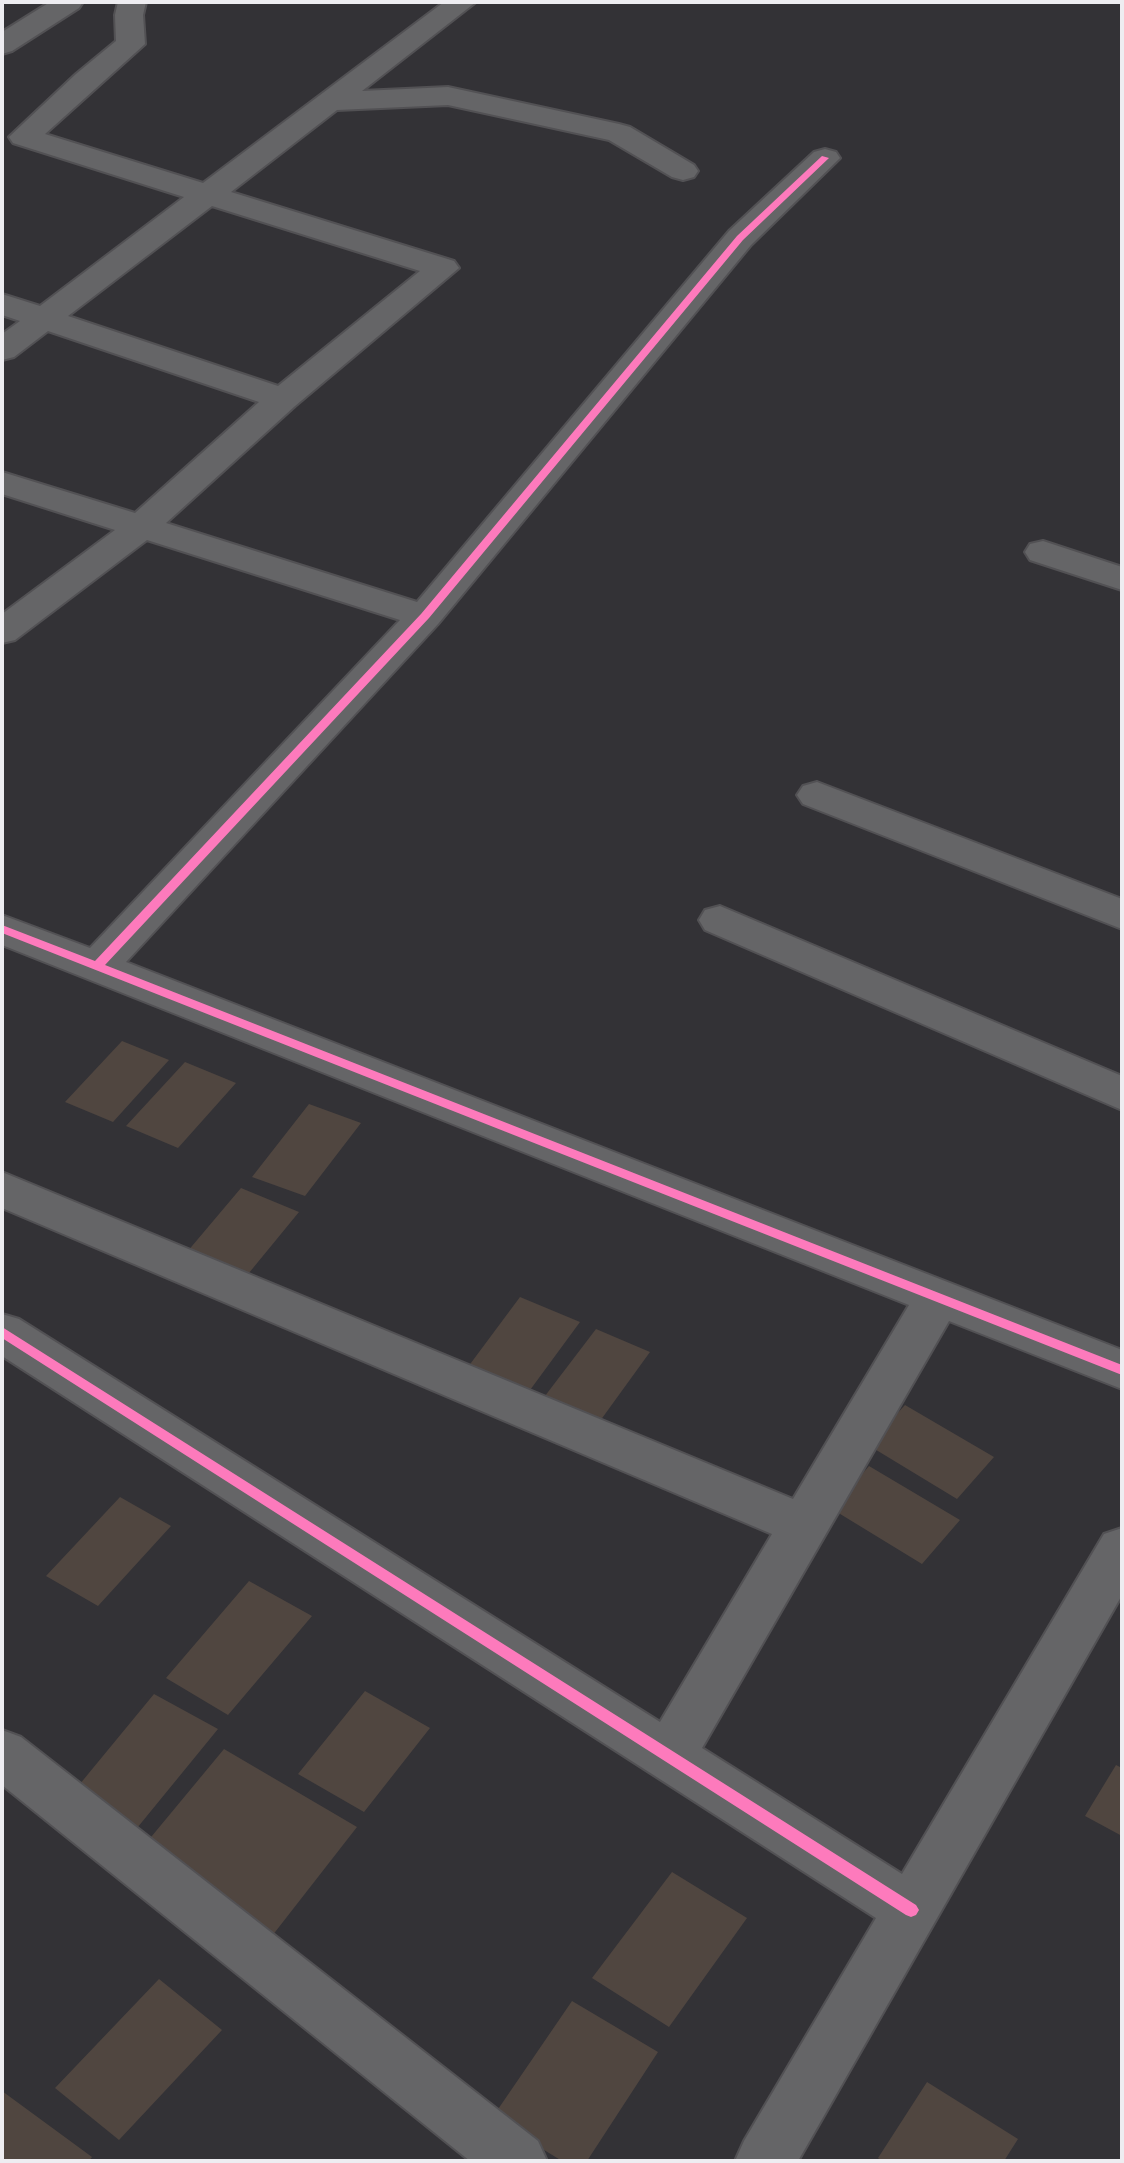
<!DOCTYPE html>
<style>
body{margin:0}
#map{position:relative;width:1124px;height:2163px;overflow:hidden;background:#333236;font-family:Lora,serif}
canvas{display:block}
.frame{position:absolute;inset:0;border:4px solid #eeedf1;pointer-events:none}
</style>
<div id="map">
<canvas width="1124" height="2163"></canvas>
<div class="frame"></div>
</div>
<script>
const context = document.querySelector('canvas').getContext('2d');
context.lineJoin = 'round';
function paint(path, color) {
  context.fillStyle = color;
  context.fill(path, 'evenodd');
}
function poly(rows) {
  const path = new Path2D();
  for (const r of rows) {
    path.moveTo(r[0], r[1]);
    for (let i = 2; i < r.length; i += 2) path.lineTo(r[i], r[i + 1]);
  }
  return path;
}
function trace(path, color, width, dash) {
  context.strokeStyle = color;
  context.lineWidth = width;
  context.lineCap = dash ? 'butt' : 'round';
  context.setLineDash(dash || []);
  context.stroke(path);
}
paint(poly([
 [122,1041,169,1060,113,1122,65,1102],
 [185,1062,236,1083,178,1148,126,1126],
 [309,1104,361,1123,305,1196,252,1177],
 [241,1188,299,1212,235,1290,176,1265],
 [520,1297,580,1322,522,1401,462,1375],
 [596,1329,650,1352,587,1439,532,1413],
 [905,1405,994,1457,957,1499,868,1445],
 [869,1466,960,1520,922,1564,832,1509],
 [120,1497,171,1526,98,1606,46,1576],
 [249,1581,312,1616,228,1715,166,1678],
 [365,1691,430,1728,364,1812,298,1774],
 [154,1694,218,1729,133,1833,70,1796],
 [224,1749,357,1827,272,1936,137,1854],
 [1116,1765,1122,1768,1122,1836,1085,1816],
 [672,1872,747,1918,669,2027,592,1978],
 [159,1979,222,2030,119,2140,55,2088],
 [572,2001,658,2052,587,2161,562,2161,492,2118],
 [927,2082,1018,2139,1004,2161,882,2161,878,2158],
 [2,2091,92,2157,89,2161,2,2161]
]), '#504640');
const minor = poly([
 [50,2,83,2,79,8,12,51,2,54,2,32,50,2],
 [118,2,146,2,143,15,145,44,45,134,203,183,444,2,476,2,362,91,448,87,619,124,630,127,694,165,698,171,694,177,683,180,672,177,609,140,448,105,337,110,231,192,454,261,459,268,295,406,166,523,417,602,729,231,814,152,825,149,836,152,840,158,751,245,438,624,126,962,1122,1350,1122,1389,949,1321,702,1748,902,1874,1104,1534,1122,1528,1122,1595,798,2161,735,2161,744,2141,876,1918,2,1356,2,1314,19,1319,660,1722,772,1534,2,1208,2,1172,793,1499,909,1305,2,945,2,915,90,948,400,620,147,540,15,640,2,643,2,614,115,530,2,494,2,472,135,513,259,402,48,331,14,357,2,360,2,334,20,321,2,315,2,294,40,306,184,197,13,143,9,137,76,74,116,41,115,15,118,2],
 [212,206,420,271,278,386,68,316,212,206],
 [1043,541,1122,567,1122,590,1030,560,1025,552,1030,544,1043,541],
 [817,782,1122,899,1122,929,803,804,797,795,803,786,817,782],
 [720,906,1122,1076,1122,1110,705,930,699,920,705,910,720,906],
 [2,1730,21,1737,538,2141,547,2161,470,2161,2,1785,2,1730]
]);
trace(minor, '#525154', 4);
paint(minor, '#656567');
paint(poly([
 [822,156,829,158,743,240,429,618,105,965,1122,1365,1122,1375,2,933,2,925,95,961,421,614,737,236,822,156],
 [2,1327,916,1905,919,1910,916,1915,911,1917,906,1915,2,1338,2,1327]
]), '#fd7abc');
</script>
